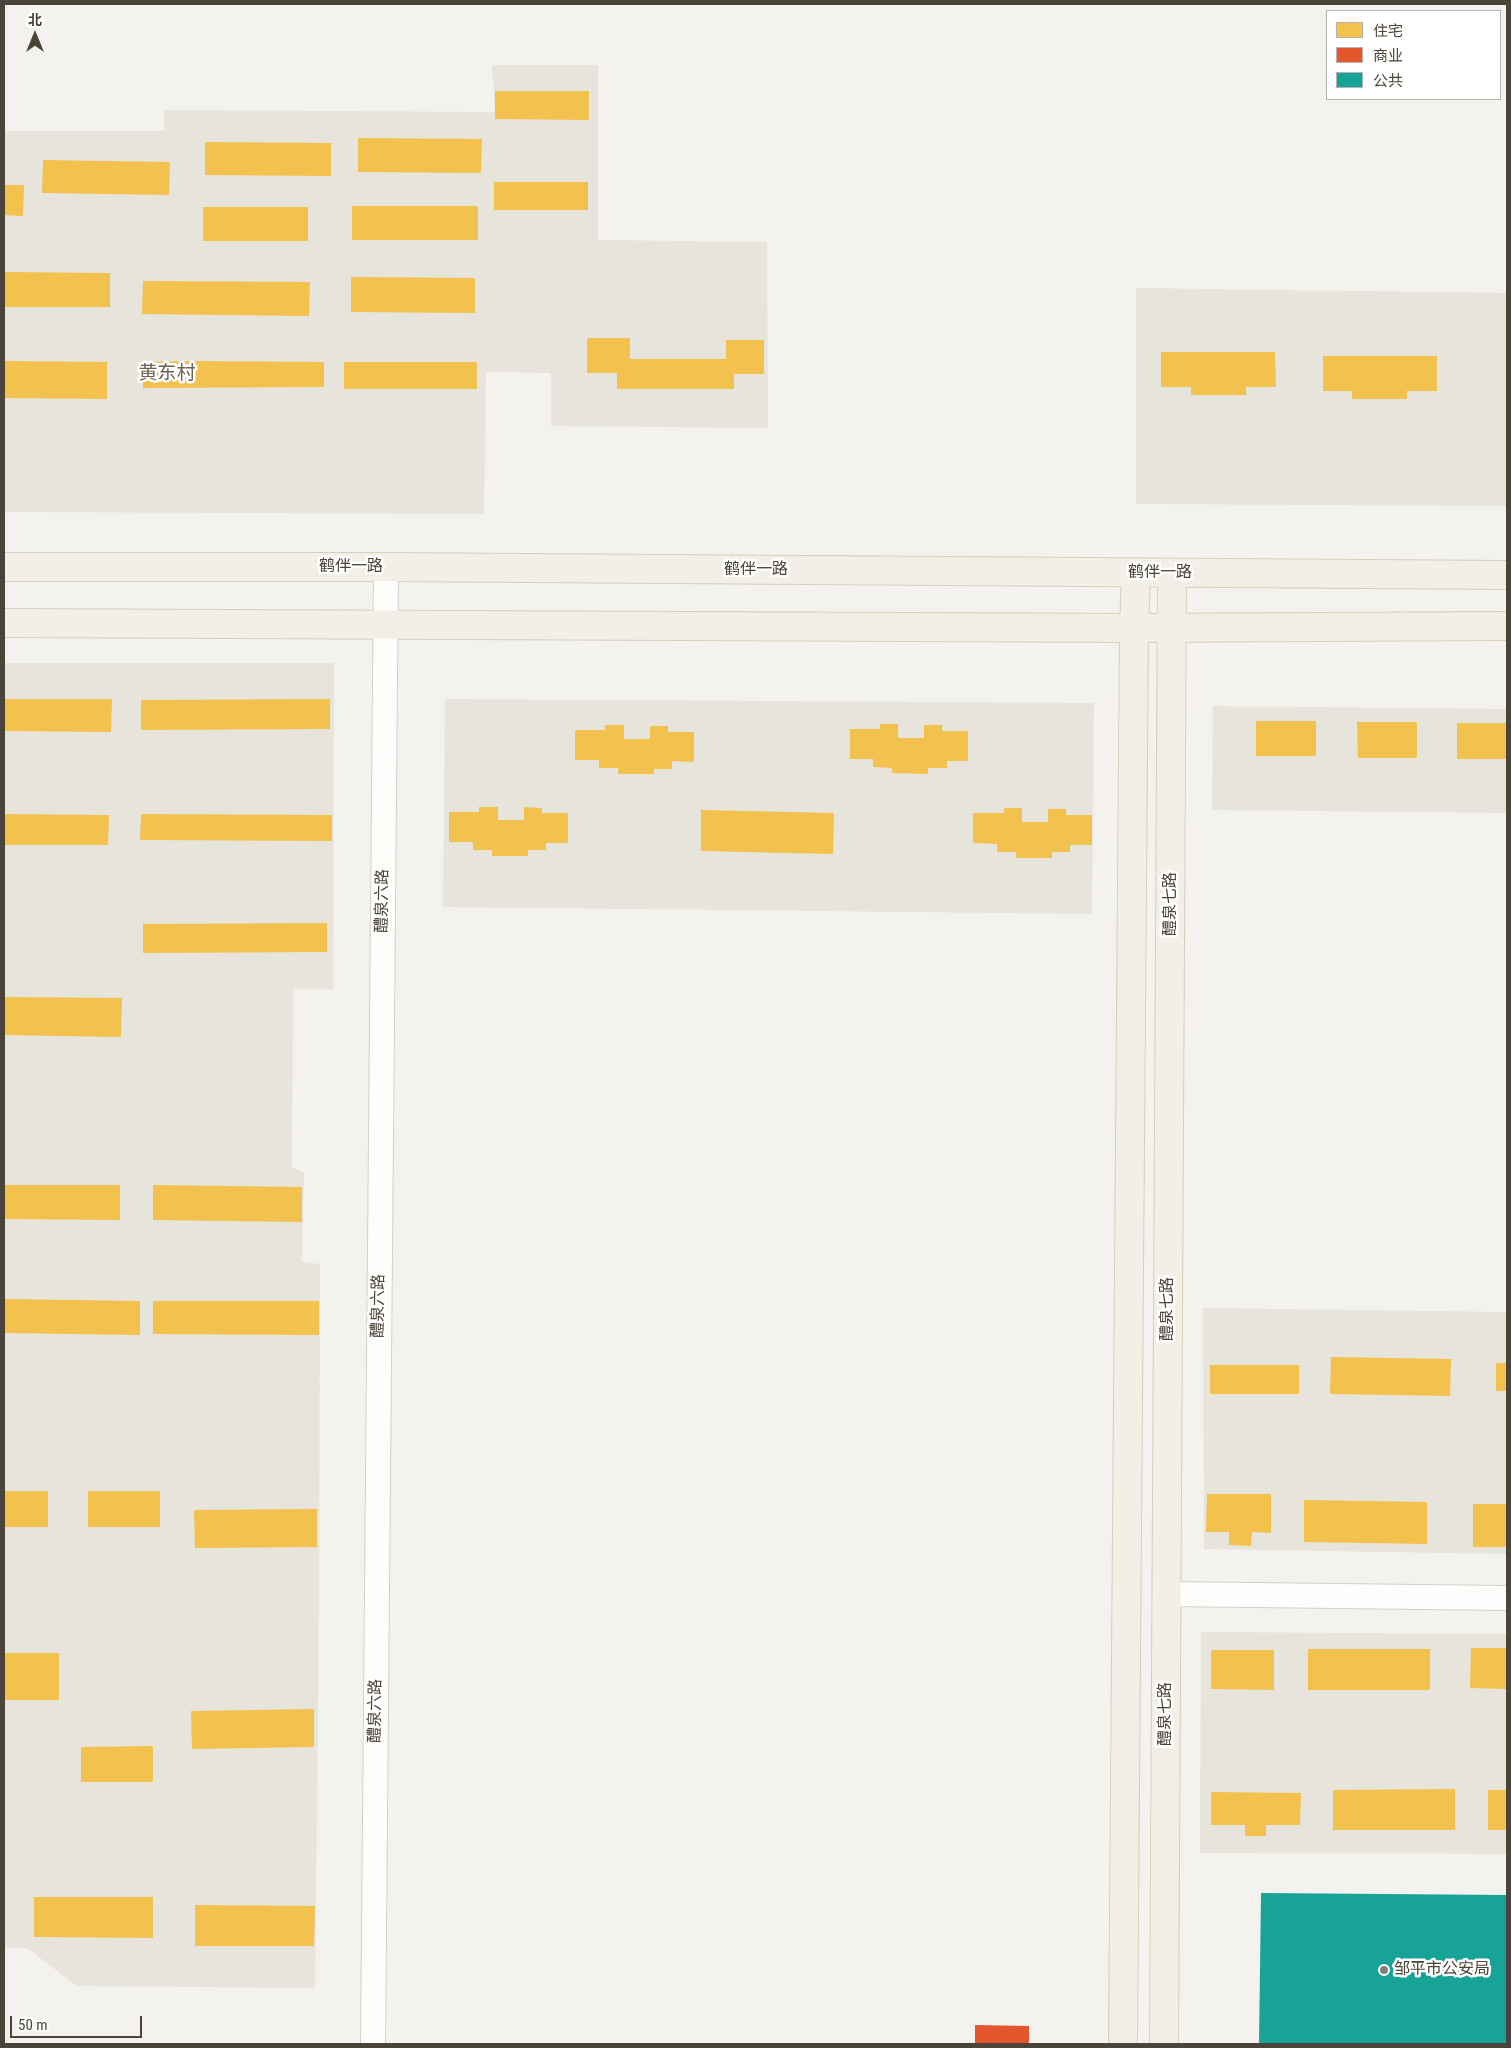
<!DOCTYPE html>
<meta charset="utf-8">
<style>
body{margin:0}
#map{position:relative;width:1511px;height:2048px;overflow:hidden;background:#f4f2ee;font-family:"Roboto Condensed","Noto Sans SC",sans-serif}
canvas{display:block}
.frame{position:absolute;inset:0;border:5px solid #4b4439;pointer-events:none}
.legend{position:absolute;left:1326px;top:10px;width:175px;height:90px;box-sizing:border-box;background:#fff;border:1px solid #b7b4b0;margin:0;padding:6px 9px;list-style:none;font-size:15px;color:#4b4439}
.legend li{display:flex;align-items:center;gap:10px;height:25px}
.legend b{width:25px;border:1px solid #b7b4b0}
.north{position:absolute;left:10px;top:10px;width:50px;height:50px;-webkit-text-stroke:4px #fff;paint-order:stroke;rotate:0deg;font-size:14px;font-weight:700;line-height:20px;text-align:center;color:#4b4439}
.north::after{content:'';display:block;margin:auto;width:18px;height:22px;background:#4b4439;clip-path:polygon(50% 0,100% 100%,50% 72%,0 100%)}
.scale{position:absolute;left:10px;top:2016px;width:132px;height:22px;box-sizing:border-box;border:2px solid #4b4439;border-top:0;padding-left:6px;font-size:15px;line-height:18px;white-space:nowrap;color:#4b4439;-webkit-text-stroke:4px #fff;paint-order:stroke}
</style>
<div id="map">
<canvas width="1511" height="2048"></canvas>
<div class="frame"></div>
<ul class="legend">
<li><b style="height:14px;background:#f2c14e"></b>住宅</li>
<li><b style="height:14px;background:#e4572e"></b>商业</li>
<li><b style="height:14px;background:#17a398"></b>公共</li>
</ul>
<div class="north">北</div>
<div class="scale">50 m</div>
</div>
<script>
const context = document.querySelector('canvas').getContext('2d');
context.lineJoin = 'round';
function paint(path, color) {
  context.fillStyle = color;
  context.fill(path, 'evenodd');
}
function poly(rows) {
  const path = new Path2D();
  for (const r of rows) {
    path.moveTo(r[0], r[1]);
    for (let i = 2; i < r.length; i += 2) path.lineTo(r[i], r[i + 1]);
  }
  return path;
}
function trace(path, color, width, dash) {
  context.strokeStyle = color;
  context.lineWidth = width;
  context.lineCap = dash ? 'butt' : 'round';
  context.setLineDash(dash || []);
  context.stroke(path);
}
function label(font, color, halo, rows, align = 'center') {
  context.font = font + ' "Roboto Condensed","Noto Sans SC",sans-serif';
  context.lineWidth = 5;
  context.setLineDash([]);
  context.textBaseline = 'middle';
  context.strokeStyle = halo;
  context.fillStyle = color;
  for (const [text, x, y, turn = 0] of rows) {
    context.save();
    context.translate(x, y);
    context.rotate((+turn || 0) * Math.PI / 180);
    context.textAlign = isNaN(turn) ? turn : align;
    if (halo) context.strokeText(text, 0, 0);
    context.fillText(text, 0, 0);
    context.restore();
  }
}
paint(poly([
 [492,65,598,65,598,240,767,242,768,428,551,426,551,373,486,372,484,514,4,512,4,131,164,131,164,110,495,112],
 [1136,288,1507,293,1507,506,1136,504],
 [4,663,334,663,333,990,293,989,292,1167,304,1173,302,1262,320,1264,319,1611,315,1988,77,1986,27,1948,4,1948],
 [445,699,1094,703,1092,914,443,907],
 [1213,706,1507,709,1507,813,1212,810],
 [1203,1308,1507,1312,1507,1554,1204,1549],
 [1201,1632,1507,1634,1507,1854,1200,1853]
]), '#e7e4dc');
paint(poly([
 [495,91,589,91,589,120,495,119],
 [358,138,482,139,481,173,358,172],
 [205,142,331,143,331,176,205,175],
 [43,160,170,162,169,195,42,193],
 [494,182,588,182,588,210,494,210],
 [4,185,24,185,23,216,4,215],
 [352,206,478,206,478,240,352,240],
 [203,207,308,207,308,241,203,241],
 [4,272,110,273,110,307,4,307],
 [351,277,475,278,475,313,351,312],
 [143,281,310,282,309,316,142,314],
 [587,338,630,338,630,359,726,359,726,340,764,340,764,374,734,374,734,389,617,389,617,373,587,373],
 [1161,352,1275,352,1276,387,1246,387,1246,395,1191,395,1191,387,1161,387],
 [1323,356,1437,356,1437,391,1407,391,1407,399,1352,399,1352,391,1323,391],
 [4,361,107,362,107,399,4,398],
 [189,361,324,362,324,387,143,388,143,362],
 [344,362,477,362,477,389,344,389],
 [4,699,112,699,111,732,4,731],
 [330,699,330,729,141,730,141,700],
 [1256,721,1316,721,1316,756,1256,756],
 [1357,722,1417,722,1417,758,1358,758],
 [1457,723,1507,723,1507,759,1457,759],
 [880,724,898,724,898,738,924,738,924,725,942,725,942,731,968,731,968,761,947,761,947,768,928,768,928,774,892,773,892,768,873,767,873,759,850,759,850,729,880,729],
 [605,725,624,725,624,739,650,739,650,726,668,726,668,732,694,732,694,762,672,761,672,769,654,769,654,774,618,774,618,768,599,768,599,760,575,760,575,730,605,730],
 [479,807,498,807,498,820,524,820,524,807,542,808,542,813,568,813,568,843,546,843,546,850,528,850,528,856,492,856,492,850,473,850,473,842,449,842,449,812,479,812],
 [1004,808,1022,808,1022,822,1048,822,1048,809,1066,809,1066,815,1092,815,1092,845,1070,845,1070,852,1052,852,1052,858,1016,858,1016,852,997,852,997,844,973,843,973,813,1004,813],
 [701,810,834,813,833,854,701,851],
 [4,814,109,815,108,845,4,845],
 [141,814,332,815,332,841,140,840],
 [327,923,327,952,143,953,143,924],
 [4,997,122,998,121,1037,4,1035],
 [4,1185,120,1185,120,1220,4,1219],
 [153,1185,302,1187,302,1222,153,1220],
 [4,1299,140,1301,140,1335,4,1333],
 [153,1301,319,1301,319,1335,153,1334],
 [1331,1357,1451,1359,1450,1396,1330,1394],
 [1496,1363,1507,1363,1507,1391,1496,1391],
 [1210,1365,1299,1365,1299,1394,1210,1394],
 [4,1491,48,1491,48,1527,4,1527],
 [88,1491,160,1491,160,1527,88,1527],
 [1207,1494,1271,1494,1271,1533,1252,1532,1251,1546,1229,1545,1229,1532,1206,1532],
 [1304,1500,1427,1502,1427,1544,1304,1542],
 [1473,1504,1507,1504,1507,1547,1473,1547],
 [317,1509,317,1547,195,1548,194,1510],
 [1471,1648,1507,1648,1507,1689,1470,1688],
 [1308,1649,1430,1649,1430,1690,1308,1690],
 [1211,1650,1274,1650,1274,1690,1211,1689],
 [4,1653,59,1653,59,1700,4,1700],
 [314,1709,314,1747,192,1749,191,1711],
 [153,1746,153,1782,81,1782,81,1747],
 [1455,1789,1455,1830,1333,1830,1333,1790],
 [1488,1790,1507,1790,1507,1830,1488,1830],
 [1211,1792,1301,1793,1300,1825,1266,1825,1266,1836,1245,1836,1245,1825,1211,1825],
 [34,1897,153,1897,153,1938,34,1937],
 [195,1905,315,1906,314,1946,195,1946]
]), '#f2c14e');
paint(poly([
 [975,2025,1029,2026,1029,2044,975,2044]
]), '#e4572e');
paint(poly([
 [1261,1893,1507,1895,1507,2044,1259,2044]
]), '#17a398');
const minor = poly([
 [1167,1594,1507,1598],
 [373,2044,386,567]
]);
const major = poly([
 [4,567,386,567,1507,575],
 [4,623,1134,628,1507,626],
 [1123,2044,1134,628,1136,573],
 [1164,2044,1172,574]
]);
trace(minor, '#d2d0cb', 26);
trace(major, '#d6cebb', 30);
trace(minor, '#fdfdfc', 24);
trace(major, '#f2efe6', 28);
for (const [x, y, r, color] of [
 [1384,1970,5,"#868178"]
]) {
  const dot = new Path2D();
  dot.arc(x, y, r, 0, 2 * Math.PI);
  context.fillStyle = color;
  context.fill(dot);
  trace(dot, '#fff', 2);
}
label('16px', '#4b4439', '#fff', [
 ["鹤伴一路",351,567],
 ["鹤伴一路",756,570],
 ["鹤伴一路",1160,573],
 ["醴泉六路",383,901,-89],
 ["醴泉七路",1171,904,-90],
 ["醴泉六路",379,1306,-89],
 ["醴泉七路",1168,1309,-90],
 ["醴泉六路",376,1711,-89],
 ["醴泉七路",1166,1714,-90]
]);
label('16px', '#4b4439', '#fff', [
 ["邹平市公安局",1394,1970]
], 'left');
label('19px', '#6e6250', '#fff', [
 ["黄东村",167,374]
]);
</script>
